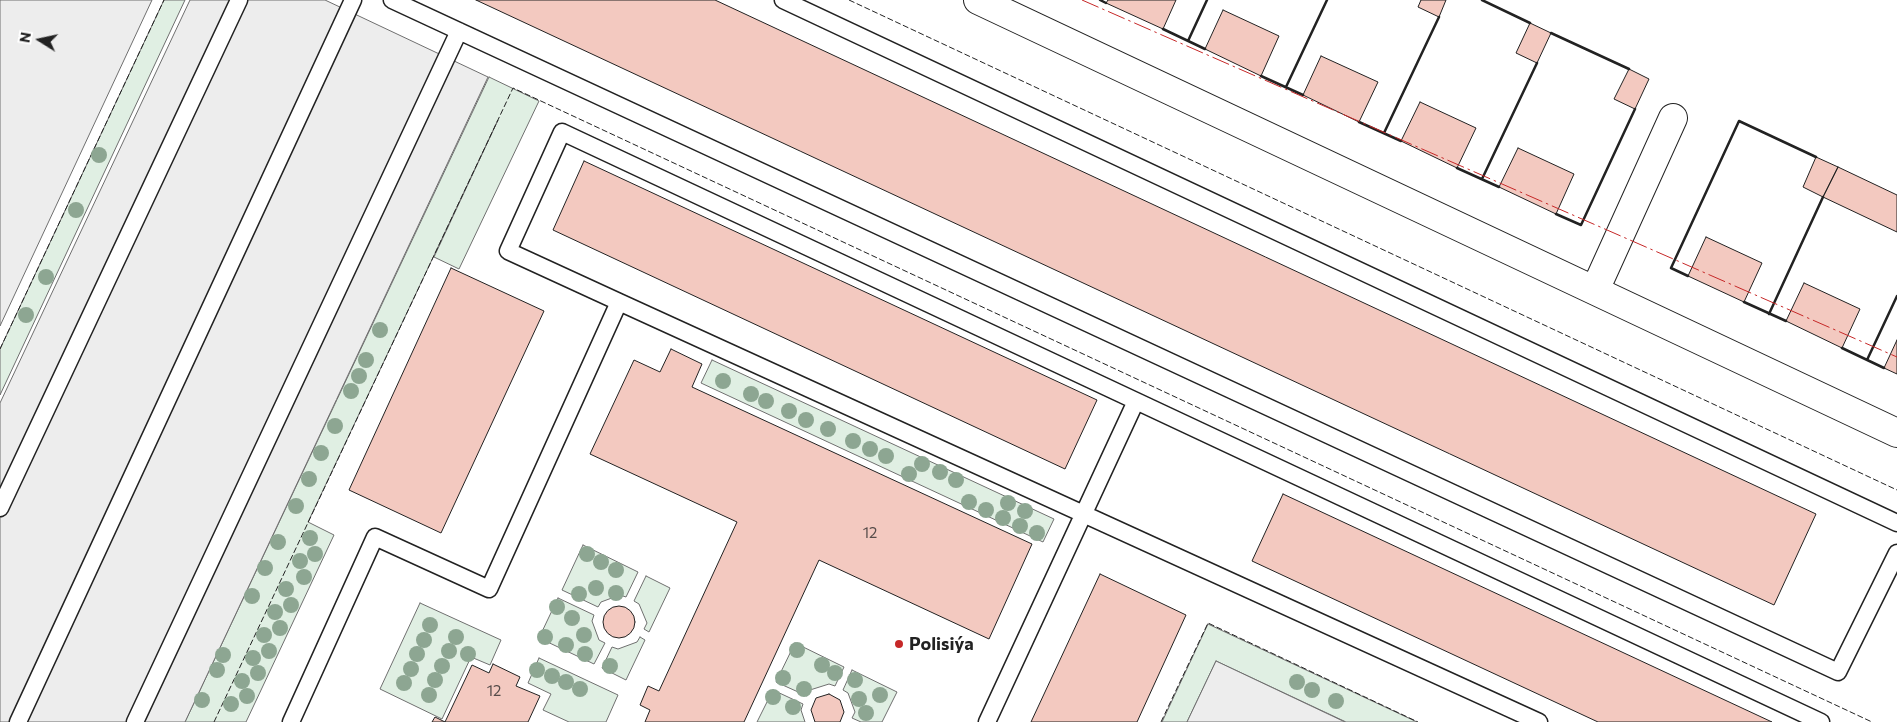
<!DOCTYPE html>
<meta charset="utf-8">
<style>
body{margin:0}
#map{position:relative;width:1897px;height:722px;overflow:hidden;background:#fff;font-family:Commissioner,sans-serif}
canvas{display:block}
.north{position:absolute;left:15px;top:15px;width:50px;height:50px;-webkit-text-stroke:4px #fff;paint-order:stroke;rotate:280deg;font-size:14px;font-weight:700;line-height:20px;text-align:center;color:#222}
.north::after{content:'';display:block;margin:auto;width:18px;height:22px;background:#222;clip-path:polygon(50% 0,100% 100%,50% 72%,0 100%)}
</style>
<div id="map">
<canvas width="1897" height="722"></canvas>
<div class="north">N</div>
</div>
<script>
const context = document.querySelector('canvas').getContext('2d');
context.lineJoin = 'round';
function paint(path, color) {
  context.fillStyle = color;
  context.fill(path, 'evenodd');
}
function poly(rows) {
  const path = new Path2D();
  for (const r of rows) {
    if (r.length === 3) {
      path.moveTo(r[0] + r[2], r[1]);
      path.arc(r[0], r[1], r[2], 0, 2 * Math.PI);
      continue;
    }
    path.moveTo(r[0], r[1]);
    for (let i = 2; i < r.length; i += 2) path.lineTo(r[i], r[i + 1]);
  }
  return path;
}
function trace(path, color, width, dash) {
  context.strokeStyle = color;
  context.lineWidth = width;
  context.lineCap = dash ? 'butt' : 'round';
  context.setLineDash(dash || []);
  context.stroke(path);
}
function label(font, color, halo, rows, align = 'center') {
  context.font = font + ' Commissioner,sans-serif';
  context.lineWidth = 4;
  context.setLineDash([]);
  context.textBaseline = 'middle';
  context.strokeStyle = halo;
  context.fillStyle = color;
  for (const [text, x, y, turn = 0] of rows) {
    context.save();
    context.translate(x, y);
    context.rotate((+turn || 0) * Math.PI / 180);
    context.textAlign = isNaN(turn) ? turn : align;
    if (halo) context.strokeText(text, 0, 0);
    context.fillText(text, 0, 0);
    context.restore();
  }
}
const green = poly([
 [164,0,185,0,0,395,0,349,164,0],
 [489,77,539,101,459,269,434,257,498,120,308,522,334,535,246,722,185,722,489,77],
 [712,360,1054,519,1043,542,701,383,712,360],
 [583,545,638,572,626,597,620,595,601,602,598,607,562,590,583,545],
 [646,576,670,588,649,632,644,629,647,623,639,604,634,601,646,576],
 [558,598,594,615,592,621,599,640,605,643,594,664,539,638,558,598],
 [420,603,501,640,490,665,471,657,442,719,380,689,420,603],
 [1208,624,1417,722,1346,722,1216,661,1187,722,1162,722,1208,624],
 [640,637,645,640,626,680,602,668,612,647,618,649,637,642,640,637],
 [795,643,844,667,835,686,829,684,810,690,807,696,776,682,795,643],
 [539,658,618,695,606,722,569,722,543,710,551,694,528,683,539,658],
 [852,670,897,692,882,722,861,722,852,718,855,712,848,693,843,690,852,670],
 [773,690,803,704,801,710,805,722,757,722,773,690]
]);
paint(green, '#e0efe3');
trace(green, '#6f6f6f', 1);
const parking = poly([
 [0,0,152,0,0,326,0,0],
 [190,0,325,0,488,77,185,722,0,722,0,403,190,0],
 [1216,661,1345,722,1187,722,1216,661]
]);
paint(parking, '#ededed');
trace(parking, '#6f6f6f', 1);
const building = poly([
 [476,0,715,0,1816,514,1774,605,476,0],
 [1108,0,1176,0,1163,29,1106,3,1108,0],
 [1421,0,1446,0,1439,17,1418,7,1421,0],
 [1223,10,1279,36,1261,76,1205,49,1223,10],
 [1530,23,1551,33,1537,63,1516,53,1530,23],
 [1321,56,1378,82,1359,122,1303,95,1321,56],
 [1629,69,1649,79,1635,109,1614,99,1629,69],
 [1420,102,1476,128,1457,168,1401,141,1420,102],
 [1518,148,1574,174,1556,214,1499,187,1518,148],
 [1816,157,1838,167,1823,197,1803,187,1816,157],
 [584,161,1097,400,1065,469,553,230,584,161],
 [1838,167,1897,195,1897,232,1823,197,1838,167],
 [1706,237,1762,263,1744,302,1688,276,1706,237],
 [451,268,544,311,441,533,349,490,451,268],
 [1804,283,1860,309,1842,348,1786,321,1804,283],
 [1897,340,1897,374,1884,368,1897,340],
 [671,349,702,364,692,387,1032,544,989,639,819,560,744,722,645,722,650,710,640,705,648,686,659,691,737,522,590,454,634,360,660,372,671,349],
 [1283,494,1772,722,1598,722,1252,561,1283,494],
 [1100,574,1186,615,1137,722,1031,722,1100,574],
 [619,622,16],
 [493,664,520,677,516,686,540,696,528,722,432,722,435,717,445,722,472,665,489,673,493,664],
 [829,694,840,700,844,712,840,722,815,722,811,710,816,698,829,694]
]);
paint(building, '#f3c9c0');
trace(building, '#222', 1);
const lane = poly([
 [392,0,1838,672,1897,553],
 [783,0,1897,523],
 [619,302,508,251,562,132,1821,722],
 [0,508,239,0],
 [18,722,353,0],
 [135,722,459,31],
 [291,722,375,537,489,589,619,302,1539,722],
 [987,722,1136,401]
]);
const street = poly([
 [978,0,1897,433],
 [1595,290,1673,118]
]);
trace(lane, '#222', 19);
trace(street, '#222', 30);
trace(lane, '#fff', 16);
trace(street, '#fff', 28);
trace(poly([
 [849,0,1897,490],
 [0,349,164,0],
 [214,722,513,88,1872,722],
 [1161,722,1208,623,1418,722]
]), '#222', 1, [6, 2.5]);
trace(poly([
 [1100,0,1106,3],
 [1482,0,1530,23],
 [1163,29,1205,49],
 [1551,33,1629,69],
 [1188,41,1207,0],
 [1261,76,1303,95],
 [1286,87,1327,0],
 [1359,122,1401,141],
 [1384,133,1439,17],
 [1457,168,1499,187],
 [1482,179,1537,63],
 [1556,214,1581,225,1635,109],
 [1688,276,1671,268,1739,121,1816,157],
 [1744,302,1786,321],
 [1769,314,1823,197],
 [1842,348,1884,368],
 [1867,360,1897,296]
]), '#222', 2.5);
trace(poly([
 [1082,0,1897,357]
]), '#c62828', 1, [18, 4, 2.5, 4]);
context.fillStyle = '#8da692';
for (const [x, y] of [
 [99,155],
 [76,210],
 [46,277],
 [26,315],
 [380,330],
 [366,360],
 [359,376],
 [723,381],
 [351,391],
 [751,394],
 [766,401],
 [789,411],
 [806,420],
 [335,426],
 [828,429],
 [853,441],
 [870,449],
 [321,453],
 [886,456],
 [922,464],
 [940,472],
 [909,474],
 [309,479],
 [956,480],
 [969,502],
 [1008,503],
 [296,506],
 [986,510],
 [1025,511],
 [1003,518],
 [1020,526],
 [1037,533],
 [310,538],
 [278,542],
 [315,554],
 [587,554],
 [300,561],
 [601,562],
 [265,568],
 [616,570],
 [304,577],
 [596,588],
 [286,589],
 [616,593],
 [579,594],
 [252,596],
 [291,605],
 [557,607],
 [275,612],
 [572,618],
 [430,625],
 [280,628],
 [264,635],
 [584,635],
 [456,637],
 [545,637],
 [424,640],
 [566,645],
 [797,650],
 [269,651],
 [449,651],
 [417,654],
 [468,654],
 [585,654],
 [223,655],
 [253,658],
 [822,665],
 [442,666],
 [610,666],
 [411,669],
 [217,670],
 [537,670],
 [258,673],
 [835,673],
 [552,676],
 [783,678],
 [435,680],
 [855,680],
 [242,681],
 [566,682],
 [1297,682],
 [404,683],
 [580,689],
 [804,689],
 [1312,690],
 [429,695],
 [880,695],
 [247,696],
 [773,697],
 [859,699],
 [202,700],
 [1336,701],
 [231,704],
 [793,707],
 [866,713]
]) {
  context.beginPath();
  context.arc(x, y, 8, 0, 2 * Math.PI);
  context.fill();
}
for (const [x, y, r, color] of [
 [899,644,5,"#c62828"]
]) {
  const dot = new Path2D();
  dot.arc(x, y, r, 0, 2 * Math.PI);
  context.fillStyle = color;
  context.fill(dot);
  trace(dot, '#fff', 2);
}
label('15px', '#564c4a', null, [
 ["12",870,533],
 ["12",494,691]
]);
label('bold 18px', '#222', '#fff', [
 ["Polisiýa",909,644]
], 'left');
</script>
